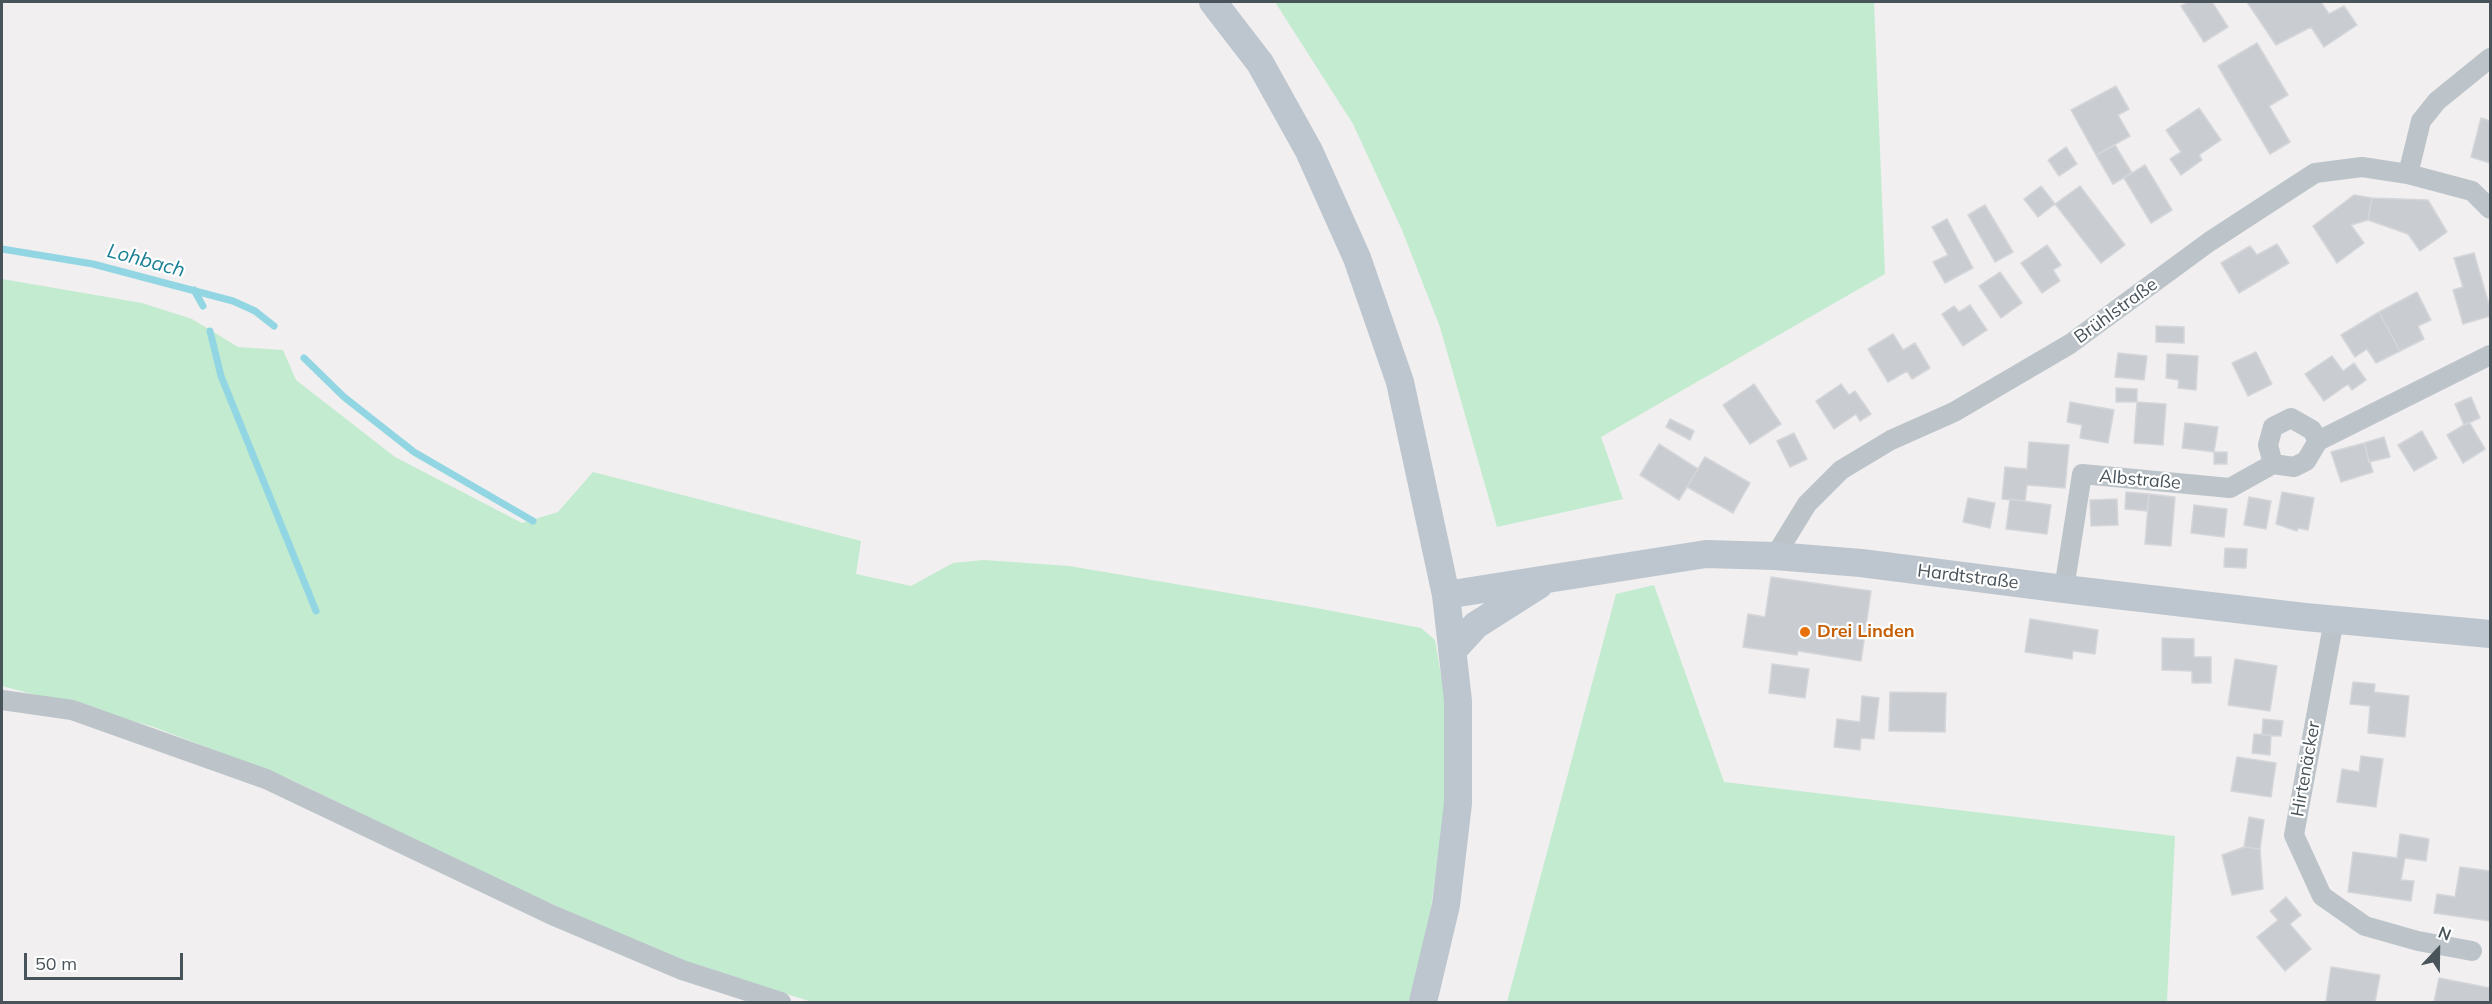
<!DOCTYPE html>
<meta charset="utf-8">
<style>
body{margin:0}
#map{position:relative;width:2492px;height:1004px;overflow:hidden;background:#f1efef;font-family:Mulish,sans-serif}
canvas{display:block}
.frame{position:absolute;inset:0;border:3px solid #49535a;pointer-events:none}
.north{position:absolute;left:2408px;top:920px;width:60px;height:60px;-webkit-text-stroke:4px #fff;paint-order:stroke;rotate:22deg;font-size:16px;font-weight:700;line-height:24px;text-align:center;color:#49535a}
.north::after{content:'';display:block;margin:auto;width:21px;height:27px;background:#49535a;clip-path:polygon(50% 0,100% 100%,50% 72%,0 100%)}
.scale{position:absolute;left:24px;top:953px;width:159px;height:27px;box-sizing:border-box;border:3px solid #49535a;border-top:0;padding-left:8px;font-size:18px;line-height:21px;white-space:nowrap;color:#49535a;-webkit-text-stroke:4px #fff;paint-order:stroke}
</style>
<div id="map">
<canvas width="2492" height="1004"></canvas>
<div class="frame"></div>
<div class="north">N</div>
<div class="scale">50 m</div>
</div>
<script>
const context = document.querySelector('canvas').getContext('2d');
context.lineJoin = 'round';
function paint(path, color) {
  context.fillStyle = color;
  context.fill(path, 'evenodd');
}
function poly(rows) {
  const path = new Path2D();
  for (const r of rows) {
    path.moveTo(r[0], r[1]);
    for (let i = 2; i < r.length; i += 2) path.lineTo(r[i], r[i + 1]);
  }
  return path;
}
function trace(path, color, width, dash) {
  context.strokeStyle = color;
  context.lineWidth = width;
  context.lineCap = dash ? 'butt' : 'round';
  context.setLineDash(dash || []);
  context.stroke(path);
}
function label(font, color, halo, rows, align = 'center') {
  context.font = font + ' Mulish,sans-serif';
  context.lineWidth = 4.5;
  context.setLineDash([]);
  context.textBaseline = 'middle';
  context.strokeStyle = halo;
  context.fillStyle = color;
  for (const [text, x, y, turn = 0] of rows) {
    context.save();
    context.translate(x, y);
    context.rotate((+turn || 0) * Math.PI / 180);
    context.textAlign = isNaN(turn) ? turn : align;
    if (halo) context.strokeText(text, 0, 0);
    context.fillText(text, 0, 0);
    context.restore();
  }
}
paint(poly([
 [1275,2,1874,2,1885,274,1601,437,1623,499,1497,527,1440,327,1402,230,1353,124],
 [2,279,142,303,192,319,238,347,283,350,296,380,395,457,522,523,558,512,593,472,861,541,856,574,911,586,953,563,984,560,1069,566,1311,607,1421,628,1435,640,1444,693,1445,807,1431,907,1410,1002,812,1002,672,957,509,885,290,779,151,726,2,686],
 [1654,585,1724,782,2175,836,2167,1002,1507,1002,1616,594]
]), '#c2ebd0');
trace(poly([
 [2,249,93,264,233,301,255,311,274,326],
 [194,290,203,306],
 [210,331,221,376,316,611],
 [304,358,344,397,414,452,533,521]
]), '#93d6e3', 7);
const building = poly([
 [2189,2,2212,2,2228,27,2204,42,2181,6,2189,2],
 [2247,2,2321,2,2329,14,2344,6,2357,25,2324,47,2311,27,2276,45,2247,2],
 [2257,43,2288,95,2269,106,2290,142,2270,154,2218,66,2257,43],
 [2116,86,2129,109,2118,115,2130,136,2096,155,2071,110,2116,86],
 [2199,108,2221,140,2199,155,2202,160,2181,175,2170,159,2181,152,2166,130,2199,108],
 [2481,118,2490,121,2490,163,2471,157,2481,118],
 [2115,145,2132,173,2113,184,2096,155,2115,145],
 [2066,147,2077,164,2059,176,2048,160,2066,147],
 [2145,165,2172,210,2151,223,2124,178,2145,165],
 [2041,186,2055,204,2038,217,2024,199,2041,186],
 [2080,186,2125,245,2101,263,2055,204,2080,186],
 [2354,195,2372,198,2368,220,2351,225,2364,243,2337,263,2313,226,2354,195],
 [2372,198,2428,200,2447,232,2420,251,2408,234,2368,220,2372,198],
 [1985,205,2013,252,1995,262,1968,215,1985,205],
 [1947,219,1973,268,1945,283,1933,262,1948,255,1932,227,1947,219],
 [2277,244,2289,263,2239,293,2221,263,2250,246,2257,255,2277,244],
 [2047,245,2061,265,2053,270,2060,281,2042,293,2021,263,2047,245],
 [2474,253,2490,308,2490,316,2463,324,2453,290,2463,287,2454,258,2474,253],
 [2000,272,2022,303,2001,318,1979,286,2000,272],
 [2417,292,2431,320,2418,326,2424,339,2400,351,2379,312,2417,292],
 [1970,305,1987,330,1963,346,1942,314,1954,306,1959,312,1970,305],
 [2379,312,2400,351,2376,363,2367,349,2355,357,2341,335,2379,312],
 [2156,326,2184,327,2184,343,2156,342,2156,326],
 [1893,334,1903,350,1915,343,1930,368,1912,379,1907,371,1888,382,1868,349,1893,334],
 [2256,352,2272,384,2248,396,2232,363,2256,352],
 [2118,353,2147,356,2144,380,2115,377,2118,353],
 [2167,354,2198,356,2196,390,2178,388,2179,380,2166,378,2167,354],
 [2332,356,2343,371,2354,363,2366,380,2352,390,2348,384,2324,401,2305,374,2332,356],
 [1754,384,1781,424,1750,444,1723,405,1754,384],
 [1841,384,1849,395,1855,391,1871,414,1860,421,1856,414,1834,429,1816,401,1841,384],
 [2116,388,2137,389,2137,402,2116,402,2116,388],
 [2471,397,2480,418,2464,425,2455,404,2471,397],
 [2070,402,2114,410,2108,443,2080,438,2082,425,2067,422,2070,402],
 [2137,402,2166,404,2163,445,2134,443,2137,402],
 [1670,419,1694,431,1690,440,1666,427,1670,419],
 [2469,422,2485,449,2463,463,2447,435,2469,422],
 [2185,423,2218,427,2214,452,2182,448,2185,423],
 [2422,431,2437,458,2414,471,2398,445,2422,431],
 [1794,433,1807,459,1790,467,1777,441,1794,433],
 [2384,437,2390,457,2369,462,2364,443,2384,437],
 [2029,442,2069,445,2065,488,2027,485,2025,501,2002,499,2005,467,2027,469,2029,442],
 [2364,443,2373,472,2341,482,2331,452,2364,443],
 [1659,444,1698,469,1679,500,1640,475,1659,444],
 [2214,452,2227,452,2227,464,2214,464,2214,452],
 [1705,457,1750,483,1733,513,1687,487,1705,457],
 [2126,492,2149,494,2147,511,2125,509,2126,492],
 [2282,492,2314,498,2308,530,2298,528,2297,531,2276,524,2282,492],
 [2149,494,2175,497,2171,546,2145,544,2149,494],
 [2249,497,2271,501,2266,529,2244,525,2249,497],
 [1968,498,1995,503,1990,528,1963,522,1968,498],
 [2010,499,2051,505,2047,534,2006,529,2010,499],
 [2117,499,2118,525,2091,526,2090,500,2117,499],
 [2194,505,2227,509,2224,537,2191,533,2194,505],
 [2225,548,2247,549,2246,568,2224,567,2225,548],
 [1771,577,1871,591,1861,661,1798,651,1797,655,1743,647,1748,614,1765,617,1771,577],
 [2030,619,2098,630,2095,654,2073,651,2072,659,2025,652,2030,619],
 [2162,638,2194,639,2194,657,2211,657,2211,683,2192,683,2192,671,2162,670,2162,638],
 [2235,659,2277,666,2270,711,2228,705,2235,659],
 [1772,664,1809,669,1805,698,1769,693,1772,664],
 [2353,682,2375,684,2374,692,2409,696,2405,737,2368,733,2370,706,2350,704,2353,682],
 [1890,692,1946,693,1945,732,1889,731,1890,692],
 [1862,696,1879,698,1874,739,1861,738,1860,750,1834,747,1837,719,1860,722,1862,696],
 [2263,719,2283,721,2281,736,2262,735,2263,719],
 [2254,734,2271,735,2270,755,2252,753,2254,734],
 [2361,756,2383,759,2376,807,2337,802,2342,769,2359,772,2361,756],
 [2237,757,2276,763,2271,797,2231,791,2237,757],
 [2249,817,2264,820,2260,849,2244,847,2249,817],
 [2400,834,2429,839,2426,861,2405,858,2401,880,2414,881,2411,901,2348,892,2353,852,2397,858,2400,834],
 [2244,847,2260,849,2263,889,2232,895,2222,855,2244,847],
 [2460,867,2490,871,2490,921,2434,913,2437,894,2455,897,2460,867],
 [2286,897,2301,915,2290,924,2311,949,2285,971,2257,937,2278,920,2270,911,2286,897],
 [2331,967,2380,975,2375,1002,2326,1002,2331,967],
 [2439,978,2490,988,2490,1002,2434,1002,2439,978]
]);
paint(building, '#c9ccd1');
trace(building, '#d4d6da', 1.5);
trace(poly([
 [2408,174,2421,121,2437,101,2490,58],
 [2273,464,2268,445,2273,427,2291,418,2312,430,2318,441],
 [1775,556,1807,504,1841,470,1891,440,1954,412,2070,344,2209,242,2315,173,2362,167,2408,174,2472,191,2490,209],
 [2064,589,2082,474,2230,488,2273,464,2294,467,2306,461,2318,441,2490,355],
 [2334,620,2294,835,2322,896,2365,926,2418,941,2472,951],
 [2,700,72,710,266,779,552,915,682,970,781,1002]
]), '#bcc4ca', 20);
trace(poly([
 [1213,2,1260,63,1309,151,1357,258,1400,382,1446,595,1458,701,1458,803,1446,905,1423,1002],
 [1446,595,1706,554,1775,556,1861,563,2064,589,2305,617,2490,634],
 [1453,650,1476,625,1539,585]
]), '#bdc6cf', 28);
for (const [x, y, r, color] of [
 [1805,632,6,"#e8710a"]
]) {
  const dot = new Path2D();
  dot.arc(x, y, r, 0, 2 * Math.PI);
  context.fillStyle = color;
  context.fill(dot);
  trace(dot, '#fff', 2);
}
label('18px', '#49535a', '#fff', [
 ["Brühlstraße",2116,311,-36],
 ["Albstraße",2140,480,5],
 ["Hardtstraße",1968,577,7],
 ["Hirtenäcker",2306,769,-80]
]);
label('bold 18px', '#c56008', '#fff', [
 ["Drei Linden",1817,632]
], 'left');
label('italic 20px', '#1a8095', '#fff', [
 ["Lohbach",146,261,15]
]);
</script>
